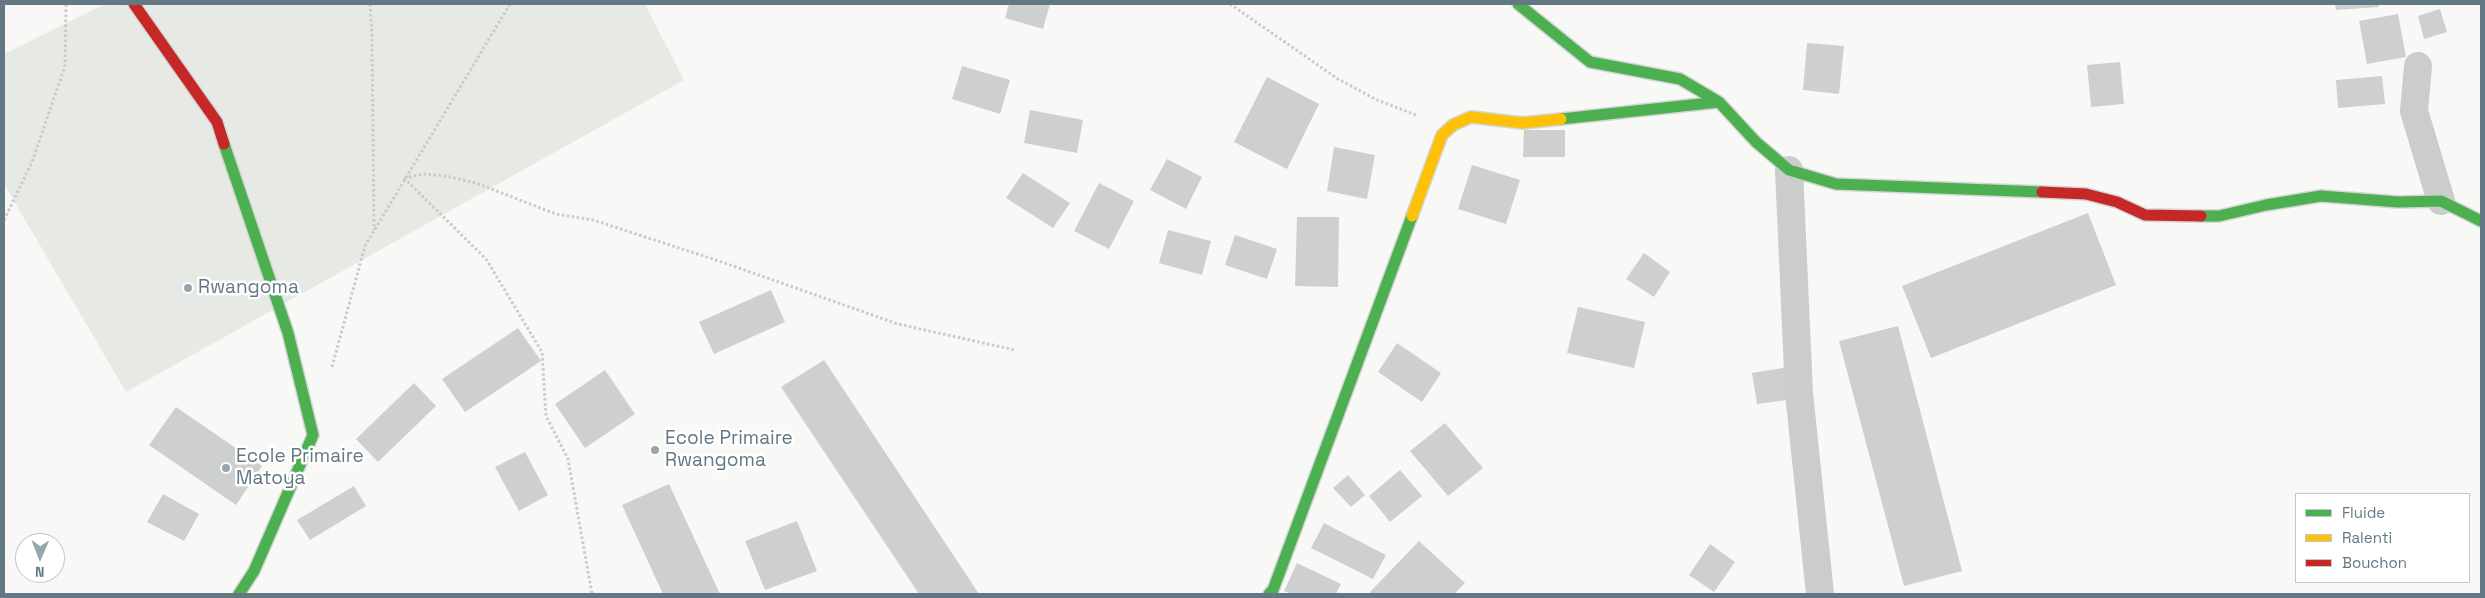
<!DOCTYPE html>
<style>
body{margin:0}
#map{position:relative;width:2485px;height:598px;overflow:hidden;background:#f8f8f7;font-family:"Space Grotesk",sans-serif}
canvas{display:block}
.frame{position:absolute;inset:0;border:5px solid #637883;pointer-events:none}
.legend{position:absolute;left:2295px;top:493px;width:175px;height:90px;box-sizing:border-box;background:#fff;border:1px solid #c1c9cd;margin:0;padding:6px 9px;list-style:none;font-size:15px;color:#637883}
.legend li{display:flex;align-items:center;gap:10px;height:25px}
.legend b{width:25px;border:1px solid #c1c9cd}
.north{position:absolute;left:15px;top:533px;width:50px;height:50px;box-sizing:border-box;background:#fff;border:1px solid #c1c9cd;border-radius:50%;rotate:181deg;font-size:14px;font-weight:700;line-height:20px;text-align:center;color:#637883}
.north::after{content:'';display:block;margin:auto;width:18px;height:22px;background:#97a5ac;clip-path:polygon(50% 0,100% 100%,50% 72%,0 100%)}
</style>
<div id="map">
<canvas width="2485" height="598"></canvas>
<div class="frame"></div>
<ul class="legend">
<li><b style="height:6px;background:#4caf50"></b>Fluide</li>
<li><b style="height:6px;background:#ffc107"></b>Ralenti</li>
<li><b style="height:6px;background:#c62828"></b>Bouchon</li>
</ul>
<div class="north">N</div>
</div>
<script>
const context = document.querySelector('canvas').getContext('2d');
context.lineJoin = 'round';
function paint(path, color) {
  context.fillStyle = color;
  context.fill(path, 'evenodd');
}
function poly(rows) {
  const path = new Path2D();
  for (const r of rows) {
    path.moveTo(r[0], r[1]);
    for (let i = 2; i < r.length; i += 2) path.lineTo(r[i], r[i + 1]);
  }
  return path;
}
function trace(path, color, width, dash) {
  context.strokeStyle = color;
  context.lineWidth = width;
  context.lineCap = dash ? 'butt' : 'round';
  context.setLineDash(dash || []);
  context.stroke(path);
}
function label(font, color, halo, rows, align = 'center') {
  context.font = font + ' "Space Grotesk",sans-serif';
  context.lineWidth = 5;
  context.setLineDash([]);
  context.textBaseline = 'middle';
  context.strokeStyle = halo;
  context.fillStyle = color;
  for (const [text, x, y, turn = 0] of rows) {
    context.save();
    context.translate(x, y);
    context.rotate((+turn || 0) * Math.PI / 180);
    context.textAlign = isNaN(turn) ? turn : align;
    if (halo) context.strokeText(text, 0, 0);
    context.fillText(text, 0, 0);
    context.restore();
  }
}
paint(poly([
 [105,4,645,4,684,80,126,392,4,184,4,54]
]), '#e7eae4');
paint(poly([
 [1009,4,1050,4,1043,29,1005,18],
 [2335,4,2378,4,2379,7,2336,10],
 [2440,9,2447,32,2424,39,2418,16],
 [2398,14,2406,57,2367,64,2359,21],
 [1807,43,1844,46,1839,94,1803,90],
 [2120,62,2124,104,2091,107,2087,65],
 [962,66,1010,80,1000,114,952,99],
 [2382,76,2385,104,2338,108,2336,80],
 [1267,77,1319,104,1287,169,1234,142],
 [1030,110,1083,120,1077,153,1024,143],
 [1524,130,1565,130,1565,157,1523,157],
 [1334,147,1375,155,1367,199,1327,191],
 [1167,159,1202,177,1186,209,1150,190],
 [1472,165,1520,180,1506,224,1458,209],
 [1023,173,1070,203,1053,228,1006,198],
 [1099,183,1134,201,1109,249,1074,231],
 [2088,213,2116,285,1931,358,1902,286],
 [1297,217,1339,217,1338,287,1295,286],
 [1168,230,1211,241,1202,275,1159,263],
 [1235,235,1277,249,1267,279,1225,265],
 [1644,253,1670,272,1654,297,1626,279],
 [771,290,785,322,714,354,699,322],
 [1578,307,1645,322,1634,368,1567,353],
 [1898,326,1962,571,1904,586,1839,341],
 [518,328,541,361,465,412,442,379],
 [1397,343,1441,373,1422,402,1378,372],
 [824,360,979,594,919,594,781,387],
 [1789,367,1794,399,1757,404,1752,373],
 [605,370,635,414,585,448,555,404],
 [414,383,436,406,378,462,356,439],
 [176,407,262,466,236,505,149,445],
 [1445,423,1483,468,1448,496,1410,451],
 [525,452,548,495,519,511,495,467],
 [1400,470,1422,496,1390,522,1369,496],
 [1348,475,1365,495,1351,507,1333,488],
 [669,484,720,594,663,594,622,505],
 [354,486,366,506,310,540,297,520],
 [163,494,199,514,184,541,147,522],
 [797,521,817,571,765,590,745,541],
 [1324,523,1386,555,1373,579,1311,548],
 [1419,541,1465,583,1454,594,1371,594,1370,592],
 [1710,544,1735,562,1714,592,1689,575],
 [1297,563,1341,584,1336,594,1291,594,1284,591]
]), '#ced0d0');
const fast = poly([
 [1518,4,1590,62,1680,79,1719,102,1756,142,1789,170,1836,184,2042,192],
 [1561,119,1719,102],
 [224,144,288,333,313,435,254,571,239,594],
 [2201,216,2219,216,2266,205,2321,196,2398,202,2441,201,2481,221],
 [1269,594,1273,590,1412,216]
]);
const slow = poly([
 [1412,216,1442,135,1453,125,1471,117,1523,123,1561,119]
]);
const jam = poly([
 [134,4,217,122,224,144],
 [2042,192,2086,194,2117,202,2145,215,2201,216]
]);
trace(fast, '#d4d5d5', 14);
trace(slow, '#d4d5d5', 14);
trace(jam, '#d4d5d5', 14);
trace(poly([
 [370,4,372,36,374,230],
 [1230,4,1338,79,1377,100,1416,115],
 [404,178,424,174,446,176,476,183,556,214,593,220,719,261,898,324,1015,350],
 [404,178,486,259,542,352,546,416,568,459,592,594],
 [4,220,32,162,65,66,66,4],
 [332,367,365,246,510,4]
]), '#c9cacb', 3, [2.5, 2.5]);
trace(poly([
 [2418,66,2414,111,2441,201],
 [1789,170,1799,393,1820,594]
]), '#cbcdcd', 28);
trace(fast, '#4caf50', 11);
trace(slow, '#ffc107', 11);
trace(jam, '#c62828', 11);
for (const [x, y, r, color] of [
 [188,288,5,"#97a5ac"],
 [655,450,5,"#97a5ac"],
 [226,468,5,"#97a5ac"]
]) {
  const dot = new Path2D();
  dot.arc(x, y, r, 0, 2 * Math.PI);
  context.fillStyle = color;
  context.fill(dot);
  trace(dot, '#fff', 2);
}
label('19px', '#637883', '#fff', [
 ["Rwangoma",198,288],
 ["Ecole Primaire",665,439],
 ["Rwangoma",665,461],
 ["Ecole Primaire",236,457],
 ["Matoya",236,479]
], 'left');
</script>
